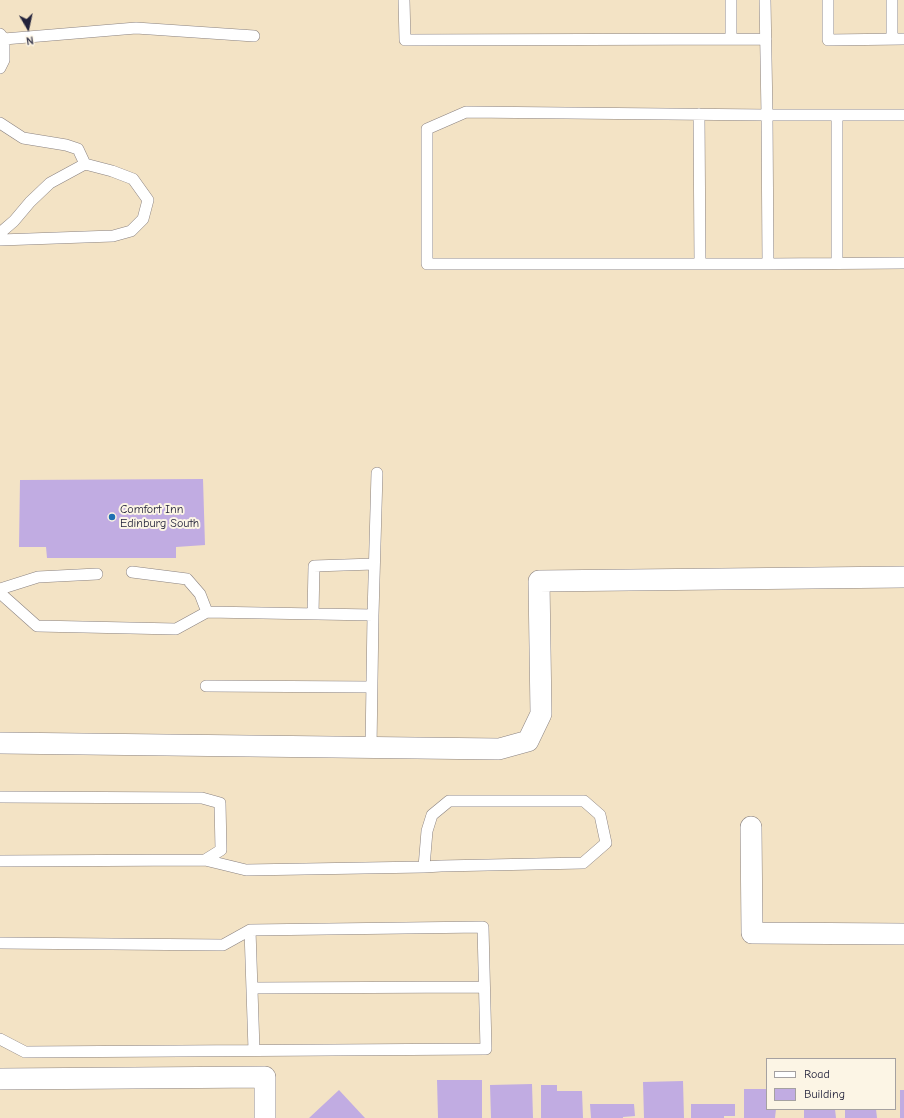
<!DOCTYPE html>
<style>
body{margin:0}
#map{position:relative;width:904px;height:1118px;overflow:hidden;background:#f3e3c5;font-family:"Comic Neue",sans-serif}
canvas{display:block}
.legend{position:absolute;left:766px;top:1058px;width:130px;height:52px;box-sizing:border-box;background:#fcf5e5;border:1px solid #a5a1a1;margin:0;padding:5px 7px;list-style:none;font-size:12px;color:#22223b}
.legend li{display:flex;align-items:center;gap:8px;height:20px}
.legend b{width:20px;border:1px solid #a5a1a1}
.north{position:absolute;left:8px;top:8px;width:40px;height:40px;-webkit-text-stroke:3px #fcf5e5;paint-order:stroke;rotate:171deg;font-size:11px;font-weight:700;line-height:16px;text-align:center;color:#22223b}
.north::after{content:'';display:block;margin:auto;width:14px;height:18px;background:#22223b;clip-path:polygon(50% 0,100% 100%,50% 72%,0 100%)}
</style>
<div id="map">
<canvas width="904" height="1118"></canvas>
<ul class="legend">
<li><b style="height:5px;background:#fff"></b>Road</li>
<li><b style="height:11px;background:#c1ace2"></b>Building</li>
</ul>
<div class="north">N</div>
</div>
<script>
const context = document.querySelector('canvas').getContext('2d');
context.lineJoin = 'round';
function paint(path, color) {
  context.fillStyle = color;
  context.fill(path, 'evenodd');
}
function poly(rows) {
  const path = new Path2D();
  for (const r of rows) {
    path.moveTo(r[0], r[1]);
    for (let i = 2; i < r.length; i += 2) path.lineTo(r[i], r[i + 1]);
  }
  return path;
}
function trace(path, color, width, dash) {
  context.strokeStyle = color;
  context.lineWidth = width;
  context.lineCap = dash ? 'butt' : 'round';
  context.setLineDash(dash || []);
  context.stroke(path);
}
function label(font, color, halo, rows, align = 'center') {
  context.font = font + ' "Comic Neue",sans-serif';
  context.lineWidth = 4;
  context.setLineDash([]);
  context.textBaseline = 'middle';
  context.strokeStyle = halo;
  context.fillStyle = color;
  for (const [text, x, y, turn = 0] of rows) {
    context.save();
    context.translate(x, y);
    context.rotate((+turn || 0) * Math.PI / 180);
    context.textAlign = isNaN(turn) ? turn : align;
    if (halo) context.strokeText(text, 0, 0);
    context.fillText(text, 0, 0);
    context.restore();
  }
}
paint(poly([
 [203,479,205,545,176,547,176,558,47,558,46,547,19,547,20,480],
 [437,1080,482,1080,482,1118,438,1118],
 [683,1081,684,1118,644,1118,643,1082],
 [532,1084,533,1118,491,1118,490,1085],
 [541,1085,557,1085,557,1091,582,1091,583,1118,541,1118],
 [744,1089,767,1089,767,1109,776,1109,775,1118,744,1118],
 [339,1090,365,1118,309,1118],
 [900,1090,904,1090,904,1118,900,1118],
 [590,1104,634,1104,635,1116,623,1117,623,1118,591,1118],
 [691,1104,735,1104,735,1116,724,1116,724,1118,691,1118],
 [804,1109,835,1109,836,1118,804,1118],
 [845,1109,876,1109,877,1118,845,1118]
]), '#c1ace2');
const service = poly([
 [404,0,405,40,766,39],
 [731,0,731,39],
 [765,0,767,115,768,264,427,264,427,129,466,112,767,115,904,115],
 [828,0,828,40,904,39],
 [4,39,136,28,254,36],
 [892,39,892,0],
 [0,68,4,60,4,39,0,34],
 [699,114,700,264],
 [0,123,23,138,66,145,78,149,85,164,50,183,30,202,14,221,0,233],
 [0,240,113,236,131,231,143,219,148,200,133,179,112,171,85,164],
 [837,263,837,115],
 [768,264,904,263],
 [132,572,187,579,200,594,207,612],
 [0,589,38,577,97,574],
 [0,593,37,626,176,629,207,612,373,615],
 [313,614,314,566,374,564],
 [206,686,372,687],
 [371,748,373,615,377,473],
 [0,797,202,798,220,803,221,850,205,860,0,861],
 [205,860,246,870,424,867,441,866,583,863,606,843,600,815,584,801,449,801,432,815,427,831,424,867],
 [250,930,254,1050],
 [0,943,223,945,250,930,483,927,486,1049,25,1052,0,1039],
 [252,988,484,987]
]);
const minor = poly([
 [0,743,499,749,528,741,541,714,539,581,904,577],
 [751,827,752,933,904,934],
 [0,1079,265,1077,265,1118]
]);
trace(service, '#8a8280', 12);
trace(minor, '#8a8280', 22);
trace(service, '#fff', 11);
trace(minor, '#fff', 21);
for (const [x, y, r, color] of [
 [112,517,4,"#1f6fb2"]
]) {
  const dot = new Path2D();
  dot.arc(x, y, r, 0, 2 * Math.PI);
  context.fillStyle = color;
  context.fill(dot);
  trace(dot, '#fcf5e5', 1.5);
}
label('12px', '#22223b', '#fcf5e5', [
 ["Comfort Inn",120,510],
 ["Edinburg South",120,524]
], 'left');
</script>
